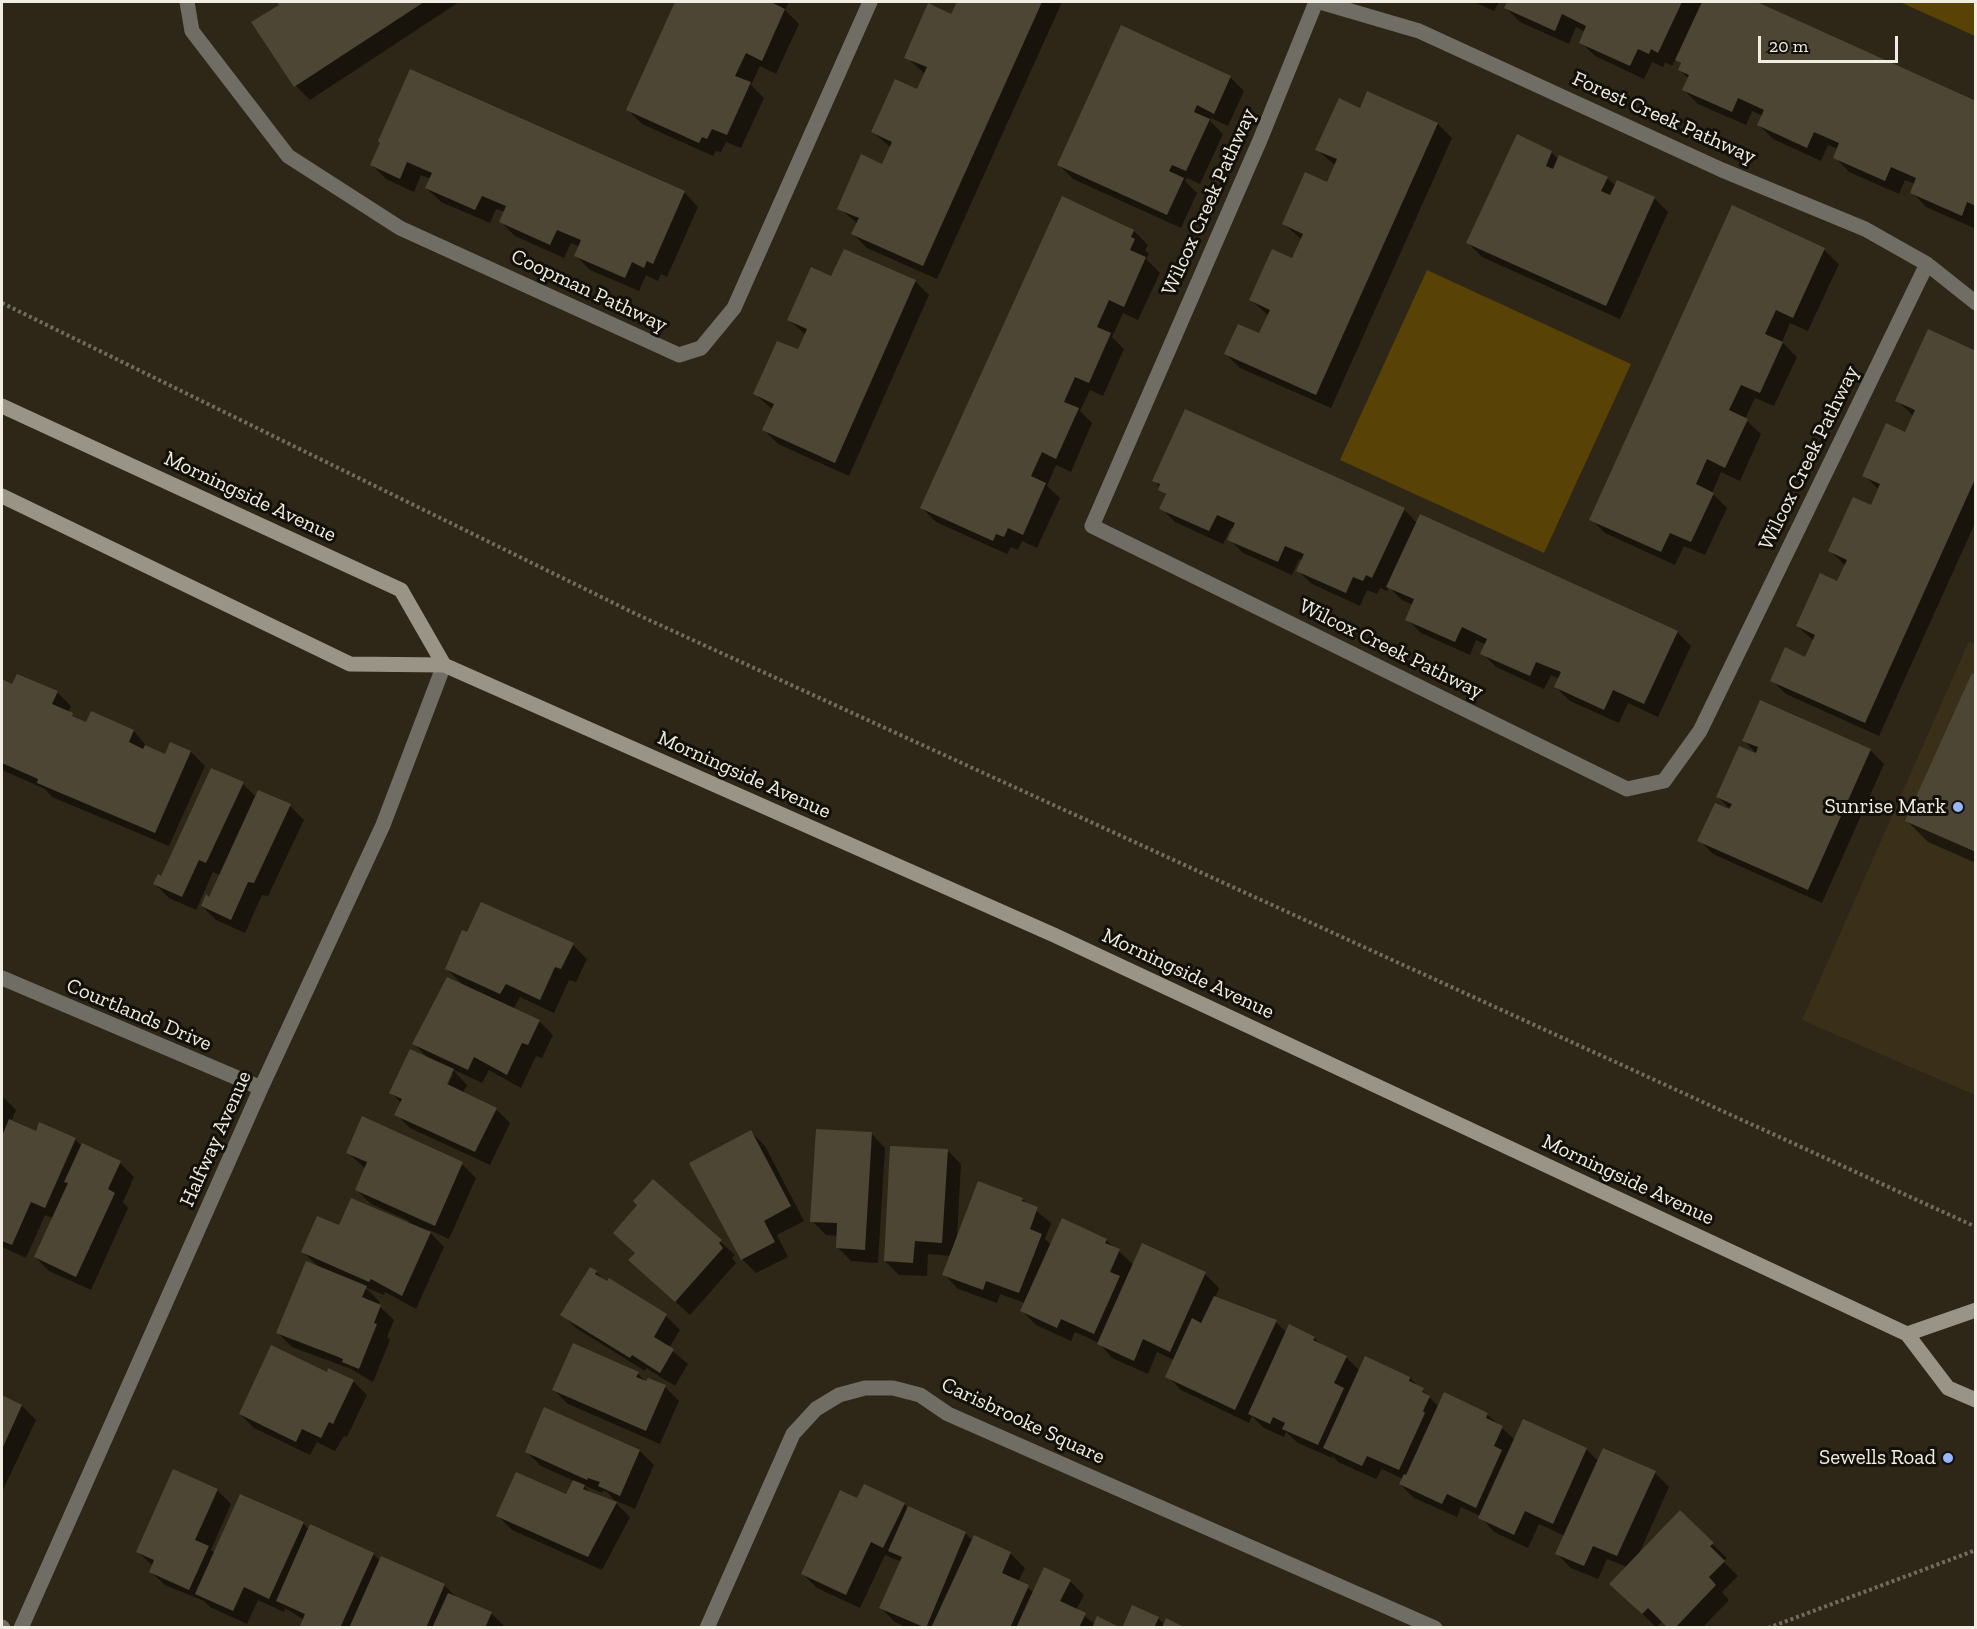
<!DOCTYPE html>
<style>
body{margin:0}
#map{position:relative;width:1977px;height:1629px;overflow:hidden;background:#2e2717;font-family:"Zilla Slab",serif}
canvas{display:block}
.frame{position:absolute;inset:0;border:3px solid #f1ede2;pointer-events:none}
.scale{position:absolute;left:1758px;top:36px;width:140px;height:27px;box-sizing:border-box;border:3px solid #f1ede2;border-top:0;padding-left:8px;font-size:18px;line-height:21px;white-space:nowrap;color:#f1ede2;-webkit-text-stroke:4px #131009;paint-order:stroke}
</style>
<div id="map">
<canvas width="1977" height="1629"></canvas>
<div class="frame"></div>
<div class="scale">20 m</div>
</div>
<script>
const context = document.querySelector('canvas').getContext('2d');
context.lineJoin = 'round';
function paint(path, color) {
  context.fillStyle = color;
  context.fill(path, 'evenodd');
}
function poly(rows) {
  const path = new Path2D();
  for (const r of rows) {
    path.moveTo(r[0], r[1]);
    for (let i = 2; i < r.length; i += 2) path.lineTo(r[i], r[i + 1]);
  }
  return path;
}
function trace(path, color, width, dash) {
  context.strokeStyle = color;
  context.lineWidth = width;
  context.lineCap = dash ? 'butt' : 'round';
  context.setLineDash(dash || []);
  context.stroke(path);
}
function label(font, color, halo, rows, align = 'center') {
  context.font = font + ' "Zilla Slab",serif';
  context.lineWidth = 6;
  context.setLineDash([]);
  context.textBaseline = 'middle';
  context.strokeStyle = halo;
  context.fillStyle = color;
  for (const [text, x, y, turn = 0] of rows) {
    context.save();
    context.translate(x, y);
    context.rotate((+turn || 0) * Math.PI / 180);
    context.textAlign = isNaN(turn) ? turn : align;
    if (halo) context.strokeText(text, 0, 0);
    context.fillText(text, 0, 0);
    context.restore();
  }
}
paint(poly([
 [1969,641,1975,644,1975,1095,1802,1020]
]), '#3a3019');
paint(poly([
 [1900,2,1975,2,1975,36],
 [1427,270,1631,364,1544,553,1340,460]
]), '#584205');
paint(poly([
 [279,2,459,2,310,100,296,86,254,23,281,5],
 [677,2,789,2,785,10,799,24,776,74,760,66,751,85,764,98,741,148,726,142,721,152,716,151,713,156,642,124,628,110],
 [958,2,1062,2,937,279,867,248,853,234,858,224,839,208,883,166,891,148,873,132,918,91,925,74,906,57,952,16],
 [1474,2,1499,2,1494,11],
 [1509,2,1754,2,1976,102,1976,229,1926,207,1912,192,1915,184,1905,180,1899,194,1849,172,1835,157,1838,149,1828,145,1821,161,1773,139,1759,125,1763,116,1752,111,1746,125,1698,104,1684,90,1689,79,1680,70,1682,65,1676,59,1672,66,1665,62,1663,67,1652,62,1644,79,1595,56,1581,42,1585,32,1576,27,1569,44,1520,22,1506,8],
 [1230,77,1244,91,1228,126,1211,118,1210,121,1223,134,1200,184,1187,178,1185,181,1197,193,1181,228,1073,179,1059,165],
 [1368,93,1438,124,1452,138,1331,408,1240,368,1226,354,1260,335,1269,316,1251,300,1293,260,1302,240,1284,224,1328,184,1336,166,1317,150,1361,110],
 [382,143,684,192,698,207,667,277,661,274,658,281,646,275,639,291,590,270,576,256,580,247,571,243,564,258,515,236,501,222,505,212,496,209,490,223,441,202,426,188,431,179,421,175,414,192,386,179,372,165],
 [1551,152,1559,160,1607,178,1616,186,1654,198,1668,212,1620,319,1482,257,1468,243],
 [1732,207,1824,250,1839,264,1808,331,1790,323,1782,342,1797,357,1774,406,1755,398,1745,419,1761,434,1740,481,1721,472,1712,493,1727,508,1705,555,1684,546,1675,565,1605,533,1591,519],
 [1134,231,1148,245,1145,250,1149,254,1146,259,1160,273,1138,320,1123,313,1112,337,1124,349,1103,396,1090,390,1080,411,1092,423,1071,472,1056,465,1047,486,1060,498,1037,548,1022,541,1018,550,1011,547,1007,554,936,522,922,508],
 [832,278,915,281,929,295,849,476,778,444,764,430,773,410,755,394,799,351,806,335,789,320],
 [1976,352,1976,521,1879,736,1786,694,1772,680,1806,659,1814,641,1797,626,1838,583,1846,566,1830,551,1872,507,1879,490,1864,475,1906,434,1914,416,1897,401],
 [1154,480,1404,509,1417,523,1677,632,1691,646,1658,717,1628,703,1619,723,1570,701,1556,687,1559,679,1551,675,1544,689,1496,667,1482,653,1486,645,1476,640,1470,655,1421,633,1407,619,1413,605,1402,600,1389,587,1387,591,1380,588,1377,594,1367,590,1360,606,1312,584,1297,570,1302,560,1299,559,1292,575,1243,553,1229,539,1234,529,1231,528,1223,544,1175,522,1161,508,1167,497],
 [1976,677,1976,863,1928,842,1907,821],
 [2,681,13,686,57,692,71,706,68,713,78,720,87,724,92,713,134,731,147,747,166,755,171,744,191,752,205,766,169,846,52,797,45,789,2,770],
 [1744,741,1870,750,1884,764,1822,903,1713,854,1699,840,1733,812,1718,797,1759,756],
 [243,784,256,797,290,806,304,820,268,896,262,895,245,933,216,920,202,906,210,899,221,876,213,872,196,910,169,898,155,884],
 [573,945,587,959,576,982,569,980,554,1013,520,997,514,1008,539,1021,553,1035,542,1058,536,1056,521,1088,489,1070,482,1083,452,1069,467,1085,463,1093,496,1109,510,1123,490,1165,410,1128,396,1114,401,1103,391,1092,430,1060,414,1044,464,986,447,969],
 [450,1074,453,1074,445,1092,443,1090],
 [2,1096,16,1110,11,1122,36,1133,40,1124,75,1139,82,1146,120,1163,134,1177,123,1202,128,1208,91,1290,49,1271,35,1257,53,1218,45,1215,26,1258,2,1247],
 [751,1132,765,1146,804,1221,777,1235,788,1257,756,1273,742,1259],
 [871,1133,885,1148,878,1263,851,1261,837,1247,838,1236,826,1235,812,1221],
 [947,1150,961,1164,957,1238,1022,1199,1051,1223,1045,1239,1051,1245,1106,1240,1134,1265,1205,1274,1219,1288,1215,1298,1248,1313,1250,1309,1276,1322,1287,1333,1314,1338,1323,1346,1346,1357,1360,1371,1410,1378,1439,1407,1487,1414,1515,1440,1523,1421,1587,1450,1599,1462,1655,1473,1669,1487,1638,1556,1680,1512,1727,1558,1723,1561,1738,1576,1722,1592,1729,1600,1702,1628,1670,1628,1663,1621,1656,1627,1611,1583,1627,1567,1607,1559,1598,1579,1571,1568,1557,1554,1565,1536,1539,1524,1528,1548,1494,1532,1480,1516,1461,1507,1457,1517,1414,1498,1400,1484,1403,1479,1382,1469,1376,1479,1338,1462,1333,1456,1332,1458,1298,1443,1286,1432,1284,1437,1264,1428,1252,1416,1249,1423,1181,1390,1167,1376,1174,1360,1157,1352,1148,1374,1112,1358,1099,1343,1075,1332,1071,1341,1036,1325,1022,1311,1025,1303,1000,1294,997,1303,958,1289,944,1274,951,1256,928,1254,927,1276,899,1275,885,1261],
 [348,1153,462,1164,476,1178,449,1239,427,1229,444,1247,416,1309,385,1292,384,1295,365,1287,380,1302,378,1305,394,1320,387,1337,390,1340,373,1382,351,1369,292,1347,278,1333,320,1268,303,1252,340,1227,408,1224,409,1221,371,1204,357,1190,366,1169],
 [653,1181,735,1255,732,1258,736,1263,690,1315,630,1260,636,1254],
 [596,1272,607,1283,609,1280,666,1316,680,1330,669,1348,688,1364,675,1386,646,1368,645,1371,576,1328,562,1314],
 [328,1374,353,1381,367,1395,347,1437,344,1436,335,1451,317,1442,310,1455,254,1428,240,1414],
 [638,1374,647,1383,649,1380,665,1387,679,1401,660,1444,568,1404,554,1390],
 [2,1397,22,1406,36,1420,2,1492],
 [545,1409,640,1451,654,1465,635,1509,614,1500,607,1492,603,1491,602,1493,583,1485,591,1493,616,1503,630,1517,602,1570,512,1530,498,1516,567,1496,574,1481,541,1466,527,1452],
 [217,1490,231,1504,211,1550,215,1553,303,1523,309,1530,373,1554,380,1561,444,1585,457,1598,491,1613,505,1627,301,1628,304,1620,285,1608,284,1612,258,1600,247,1624,210,1607,204,1601,165,1585,150,1571,153,1566,138,1552],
 [858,1500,904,1504,909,1509,965,1533,973,1541,975,1537,1011,1554,1025,1568,1018,1582,1034,1592,1070,1581,1084,1595,1076,1610,1095,1624,1118,1628,908,1628,895,1622,881,1608,902,1562,885,1555,860,1608,817,1588,803,1574],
 [1158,1618,1165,1625,1183,1628,1123,1628]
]), '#0007');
paint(poly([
 [277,2,424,2,294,87,251,22,279,5],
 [675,2,771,2,785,9,762,61,746,53,735,76,751,82,727,135,712,129,707,139,702,137,699,143,626,110],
 [957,2,1042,2,923,266,851,234,859,218,837,209,861,154,882,164,892,142,871,132,895,79,917,89,927,67,904,58,928,3,951,14],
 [1507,2,1682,2,1658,53,1651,49,1649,54,1638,49,1630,66,1579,43,1586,26,1562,14,1555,31,1504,8],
 [1702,2,1757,2,1976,101,1976,206,1967,202,1962,216,1910,193,1916,178,1891,167,1885,181,1833,158,1839,143,1814,132,1807,148,1757,125,1764,110,1738,98,1732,112,1682,90,1689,75,1678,70,1681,63,1675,60],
 [1121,25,1231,76,1214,114,1197,105,1194,112,1210,119,1186,171,1172,165,1169,171,1184,178,1167,215,1057,165],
 [410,69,685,191,653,264,647,261,644,268,632,262,625,278,574,256,581,240,557,230,550,245,499,222,506,206,482,196,475,210,425,188,432,173,407,162,400,179,370,165,380,143,378,141],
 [1367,91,1438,123,1316,395,1224,354,1238,324,1259,333,1270,310,1249,300,1272,249,1292,258,1303,234,1282,224,1305,172,1327,182,1337,159,1315,150,1339,98,1360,108],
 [1517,134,1552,151,1546,166,1553,169,1559,155,1608,177,1601,191,1610,195,1617,180,1655,197,1606,306,1466,243],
 [1062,196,1134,230,1131,237,1135,239,1130,250,1146,257,1124,307,1109,300,1097,327,1111,333,1089,383,1075,377,1064,402,1079,408,1056,459,1042,452,1031,476,1046,483,1023,535,1008,528,1004,537,996,534,993,541,920,508],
 [1732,205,1825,248,1793,318,1776,310,1765,334,1783,342,1760,393,1741,385,1729,410,1748,419,1725,468,1707,459,1696,484,1714,493,1691,542,1670,533,1661,552,1589,520],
 [844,249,916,280,835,463,762,430,774,404,753,394,777,341,798,349,807,329,787,320,811,267,831,276],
 [1928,329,1976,351,1976,477,1865,723,1770,681,1785,647,1805,657,1815,635,1796,626,1820,573,1837,581,1847,560,1828,551,1853,497,1871,505,1880,484,1862,476,1886,423,1905,432,1915,410,1895,401],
 [1185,409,1405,508,1372,578,1366,575,1363,581,1353,577,1346,593,1296,571,1304,554,1285,546,1278,562,1227,540,1235,523,1217,515,1209,531,1159,509,1166,494,1158,490,1160,484,1152,481],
 [1420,514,1678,631,1644,704,1613,690,1604,710,1554,687,1561,672,1536,662,1530,676,1480,654,1487,639,1462,627,1455,642,1405,620,1414,599,1386,587],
 [1972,673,1976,675,1976,852,1905,821],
 [17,674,58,691,52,704,73,713,72,716,86,722,91,711,134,730,129,742,143,749,145,745,165,754,170,742,191,751,155,833,37,783,38,779,2,763,2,679,12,684],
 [1760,700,1871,749,1808,890,1697,841,1715,803,1729,809,1732,804,1716,797,1739,746,1756,753,1758,747,1742,741],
 [211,768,244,782,206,863,199,860,182,897,153,884,158,874,161,876],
 [258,790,291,804,254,883,248,882,231,920,201,906,206,894,209,897],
 [481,902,574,943,561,969,555,967,540,1000,506,984,500,994,445,969,462,930,467,932],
 [447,977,540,1020,528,1045,522,1043,507,1075,474,1057,468,1070,412,1044],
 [410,1049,454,1069,447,1084,497,1108,475,1152,394,1115,402,1099,389,1093],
 [362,1116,463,1162,435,1226,355,1190,367,1162,346,1153],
 [9,1119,36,1131,39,1122,76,1138,45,1208,31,1202,12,1245,2,1241,2,1136],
 [816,1129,872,1132,865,1250,836,1248,837,1223,810,1222],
 [751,1130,791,1206,764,1221,775,1242,741,1260,689,1163],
 [82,1143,121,1161,108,1189,115,1193,76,1277,34,1257,68,1183,64,1182],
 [890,1146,948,1149,942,1243,915,1241,913,1263,884,1261],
 [653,1179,722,1240,719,1243,723,1248,675,1302,628,1260,635,1253,613,1233,637,1205,633,1201],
 [978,1181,1023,1198,1022,1201,1038,1207,1030,1229,1042,1234,1019,1293,986,1281,983,1290,942,1275],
 [351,1198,431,1232,402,1296,371,1279,369,1282,301,1252,317,1216,339,1225],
 [1062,1218,1107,1239,1105,1243,1120,1249,1110,1272,1120,1276,1094,1334,1061,1319,1057,1328,1020,1311],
 [1142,1243,1206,1272,1170,1352,1143,1339,1134,1361,1097,1344],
 [306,1261,367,1286,362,1297,381,1305,374,1323,377,1324,359,1369,342,1362,343,1359,336,1356,276,1333],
 [590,1267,597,1271,595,1274,607,1281,609,1278,667,1314,654,1337,674,1349,660,1373,632,1355,630,1358,560,1315],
 [1214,1296,1277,1320,1235,1410,1165,1377,1192,1318,1201,1323],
 [1289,1324,1315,1337,1313,1340,1347,1356,1334,1383,1344,1388,1318,1445,1282,1429,1285,1423,1273,1417,1270,1424,1248,1414],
 [573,1343,639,1372,636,1377,646,1381,648,1378,666,1385,646,1431,552,1390],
 [271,1345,327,1372,328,1368,354,1380,333,1424,329,1422,321,1438,302,1429,296,1442,239,1414],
 [1365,1356,1410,1377,1409,1381,1424,1388,1422,1392,1430,1396,1423,1411,1425,1413,1399,1470,1367,1456,1362,1466,1323,1448],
 [1444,1392,1488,1413,1486,1418,1503,1426,1494,1446,1502,1450,1476,1508,1447,1494,1442,1504,1399,1484,1404,1474,1406,1475],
 [2,1395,22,1405,2,1449],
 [544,1407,640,1450,620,1496,598,1486,600,1482,588,1478,587,1480,525,1452],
 [1523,1419,1587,1448,1553,1524,1525,1511,1514,1535,1478,1518],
 [1603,1448,1656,1471,1617,1556,1593,1546,1584,1566,1555,1554],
 [173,1469,218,1489,195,1540,209,1546,189,1590,149,1572,154,1560,136,1552],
 [516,1472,566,1494,573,1480,585,1485,583,1489,617,1502,588,1557,496,1516],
 [864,1484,905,1503,883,1548,871,1542,846,1595,801,1574,840,1490,857,1498],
 [240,1494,304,1522,269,1599,244,1587,233,1611,195,1594],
 [908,1506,966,1532,926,1628,879,1608,902,1557,888,1551],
 [1680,1510,1714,1543,1710,1546,1725,1561,1709,1577,1716,1585,1675,1628,1668,1628,1648,1608,1642,1614,1609,1584],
 [310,1524,374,1553,340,1628,299,1628,305,1614,276,1601],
 [974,1535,1011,1552,1002,1573,1029,1585,1010,1628,931,1628],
 [381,1556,445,1584,426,1628,349,1628],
 [1044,1567,1071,1580,1060,1601,1086,1613,1079,1628,1016,1628],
 [448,1593,492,1612,485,1628,432,1628],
 [1132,1605,1159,1617,1154,1628,1122,1628],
 [1097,1616,1121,1628,1092,1628],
 [1166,1618,1186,1628,1162,1628]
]), '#4d4635');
trace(poly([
 [2,303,636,614,1976,1227],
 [1768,1628,1976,1550]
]), '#726c5e', 4, [3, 3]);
trace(poly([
 [187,2,192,31,288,156,400,228,679,355,701,348,734,308,870,2],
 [1316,2,1260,140,1092,526,1627,789,1664,781,1700,731,1927,264],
 [1320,2,1419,31,1722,170,1865,229,1927,264,1976,303],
 [2,978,261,1088],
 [2,1627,3,1628],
 [21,1628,261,1088,383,825,444,665],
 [707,1628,793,1434,816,1409,839,1395,865,1388,893,1388,920,1395,948,1414,1435,1628]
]), '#706d65', 15);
trace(poly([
 [2,406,401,590,444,665],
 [2,496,350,664,444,665,1054,935,1907,1334,1948,1388,1976,1400],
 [1907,1334,1976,1310]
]), '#9a9487', 15);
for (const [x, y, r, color] of [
 [1958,807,6,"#98b6fd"],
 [1948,1458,6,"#98b6fd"]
]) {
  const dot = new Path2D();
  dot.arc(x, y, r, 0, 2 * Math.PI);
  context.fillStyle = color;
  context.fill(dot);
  trace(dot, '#131009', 2);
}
label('21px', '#f1ede2', '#131009', [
 ["Forest Creek Pathway",1664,118,24],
 ["Wilcox Creek Pathway",1209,202,-66],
 ["Coopman Pathway",589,291,25],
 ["Wilcox Creek Pathway",1809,458,-64],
 ["Morningside Avenue",250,497,25],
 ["Wilcox Creek Pathway",1391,649,26],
 ["Morningside Avenue",744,775,24],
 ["Morningside Avenue",1188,974,25],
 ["Courtlands Drive",139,1015,23],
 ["Halfway Avenue",216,1139,-66],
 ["Morningside Avenue",1628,1180,25],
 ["Carisbrooke Square",1023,1421,25]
]);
label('21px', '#f1ede2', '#131009', [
 ["Sunrise Mark",1946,807],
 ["Sewells Road",1936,1458]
], 'right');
</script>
